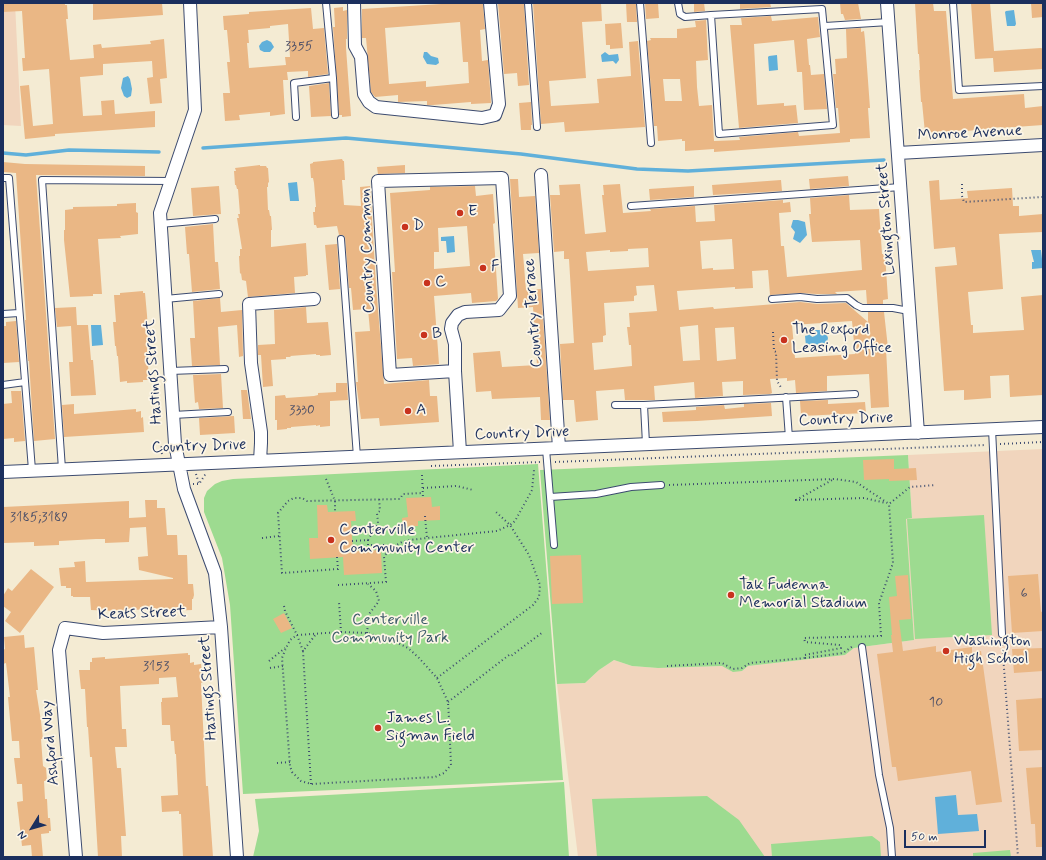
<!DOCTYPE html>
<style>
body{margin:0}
#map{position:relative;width:1046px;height:860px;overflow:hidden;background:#f4ebd3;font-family:Mynerve,sans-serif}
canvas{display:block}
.frame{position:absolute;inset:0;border:4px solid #1b2f5e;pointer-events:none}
.north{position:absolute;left:12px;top:808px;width:40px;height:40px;-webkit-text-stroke:3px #fcf5e5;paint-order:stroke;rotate:233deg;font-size:11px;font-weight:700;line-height:16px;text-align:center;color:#1b2f5e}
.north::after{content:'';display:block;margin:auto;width:14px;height:18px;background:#1b2f5e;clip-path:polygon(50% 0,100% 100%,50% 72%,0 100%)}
.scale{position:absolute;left:904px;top:830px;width:82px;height:18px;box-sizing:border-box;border:2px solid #1b2f5e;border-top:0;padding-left:5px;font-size:12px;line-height:14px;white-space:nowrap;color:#1b2f5e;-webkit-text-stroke:3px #fcf5e5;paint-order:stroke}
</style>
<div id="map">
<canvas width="1046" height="860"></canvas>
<div class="frame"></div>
<div class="north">N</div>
<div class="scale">50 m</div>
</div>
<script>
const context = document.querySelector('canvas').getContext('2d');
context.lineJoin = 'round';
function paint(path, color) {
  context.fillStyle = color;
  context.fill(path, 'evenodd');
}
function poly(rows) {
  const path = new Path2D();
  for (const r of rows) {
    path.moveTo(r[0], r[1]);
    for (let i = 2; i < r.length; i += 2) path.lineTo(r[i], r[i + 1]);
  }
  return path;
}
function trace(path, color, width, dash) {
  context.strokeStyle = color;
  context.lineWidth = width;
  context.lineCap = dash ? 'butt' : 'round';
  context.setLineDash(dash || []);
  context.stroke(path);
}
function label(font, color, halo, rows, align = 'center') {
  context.font = font + ' Mynerve,sans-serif';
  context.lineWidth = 3.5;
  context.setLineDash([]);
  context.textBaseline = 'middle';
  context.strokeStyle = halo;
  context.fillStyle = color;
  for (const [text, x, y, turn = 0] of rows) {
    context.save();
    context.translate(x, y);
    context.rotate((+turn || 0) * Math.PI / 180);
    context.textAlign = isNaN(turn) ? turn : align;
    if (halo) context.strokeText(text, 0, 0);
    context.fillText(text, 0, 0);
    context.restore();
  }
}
paint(poly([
 [3,3,15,3,21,126,3,125],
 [1043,449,1043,857,578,857,557,684,585,683,599,670,614,660,632,666,658,668,722,666,742,671,748,666,845,655,854,648,914,640,906,519,912,518,908,455]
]), '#f1d5bd');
paint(poly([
 [908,455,912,518,906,519,914,640,854,648,845,655,748,666,742,671,733,672,722,666,658,668,632,666,614,660,599,670,585,683,557,684,540,470],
 [538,464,563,780,243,794,230,605,222,558,204,512,204,498,207,491,215,484,222,481,233,479],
 [984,515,992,635,915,639,907,519],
 [564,782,569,857,253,857,259,831,255,799],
 [707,796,739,820,765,857,597,857,592,799],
 [872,836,880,842,881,857,772,857,771,844],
 [1010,850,1011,857,973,857,973,853]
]), '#9ddb90');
paint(poly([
 [1014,10,1016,24,1015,26,1007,26,1005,12,1006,11],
 [267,40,271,42,274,47,270,52,264,52,260,50,259,46,262,42],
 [424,52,427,52,431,56,438,58,439,63,436,65,427,64,423,57],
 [605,52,609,55,618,54,619,60,616,64,613,61,602,62,601,55],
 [777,55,778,70,769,71,768,57,769,56],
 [128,76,130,79,132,89,131,96,127,98,124,96,121,88,123,78],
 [297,182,299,201,290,201,288,183],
 [793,220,798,220,805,222,807,235,800,243,793,239,795,232,791,227],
 [454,236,455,252,447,253,446,241,441,241,441,237],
 [1031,250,1041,250,1043,268,1032,269,1032,262,1034,262],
 [91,325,101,325,103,345,92,346],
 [815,330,825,330,828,338,827,342,823,345,806,346,805,336,810,334,812,337,815,336],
 [956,795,958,815,977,814,979,831,938,834,935,797]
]), '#60b0da');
trace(poly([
 [203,148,346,138,521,154,637,169,688,171,884,160],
 [3,153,26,155,69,150,159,152]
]), '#60b0da', 3.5);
paint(poly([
 [3,3,65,3,65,5,67,5,68,19,66,19,70,60,94,58,93,45,101,44,102,48,151,44,150,41,164,39,167,78,160,79,162,103,150,104,147,78,153,77,152,61,103,64,103,75,80,77,83,116,102,115,101,101,114,100,115,114,155,111,155,127,55,134,55,136,25,139,20,86,29,85,33,126,53,124,49,69,23,71,22,58,25,58,22,11,3,12],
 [111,3,162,3,163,15,93,20,93,4],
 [457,3,483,3,485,29,480,30,482,61,488,60,491,103,471,104,471,102,433,105,427,105,427,101,398,102,398,95,375,97,371,92,366,38,362,38,362,9],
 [460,22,463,62,468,62,469,83,426,87,426,81,389,84,385,28],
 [498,3,524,3,529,85,518,86,517,73,504,74],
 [533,3,601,3,602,21,582,22,586,78,549,81,551,106,599,103,597,79,631,76,629,42,638,41,645,127,565,132,564,122,541,124],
 [626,3,636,3,637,22,627,22],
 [645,3,658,3,659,18,646,19],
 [694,3,704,3,705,11,694,12],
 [740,3,770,3,771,7,740,9],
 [840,3,858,3,861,19,845,20,843,14,841,14],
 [915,3,933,3,934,11,946,11,953,99,1024,94,1025,108,1043,106,1043,125,1001,128,1001,127,967,131,967,130,925,133,922,102,921,102,919,70,920,70,919,54,918,54],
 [971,3,990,3,994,51,1041,48,1043,49,1043,69,994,72,993,58,975,59],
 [1031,3,1043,3,1043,17,1032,18],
 [343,7,343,11,347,10,347,39,346,39,346,48,351,116,342,117,342,115,339,115,333,27,335,27,334,8],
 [311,8,313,29,324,28,328,74,308,77,308,71,287,72,288,80,283,80,285,114,270,116,270,112,239,115,240,120,225,121,223,93,230,93,227,62,230,62,227,30,224,30,223,16,249,14,249,12],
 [288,24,290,57,285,57,286,65,249,68,247,43,249,43,248,30,270,28,270,26],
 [771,16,772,21,818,17,820,37,807,39,809,65,810,65,811,75,824,74,827,109,804,110,802,72,797,72,794,40,754,44,757,105,784,103,784,106,796,105,798,123,739,128,730,25,742,25,741,18],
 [706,20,708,60,696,61,697,87,699,106,712,105,714,141,740,140,739,137,798,132,799,136,840,133,838,108,836,108,833,74,836,74,835,59,847,58,846,29,861,28,861,32,864,31,865,40,870,108,868,108,870,138,850,139,850,142,714,152,714,149,685,151,685,141,682,141,682,139,658,141,657,126,654,126,647,41,651,40,650,38,677,38,677,29,696,27,695,21],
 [663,79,680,79,682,101,665,101],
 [621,23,623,48,610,49,610,45,606,45,605,24],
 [329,83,331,116,311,117,309,86],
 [531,102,532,125,531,125,531,130,521,130,519,103],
 [342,159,343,161,344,161,345,180,342,180,344,205,361,206,360,187,370,186,376,285,384,384,429,380,430,396,437,396,439,422,380,426,379,418,361,419,356,382,358,382,355,332,370,331,368,309,353,310,351,288,349,288,345,237,343,235,339,235,337,226,317,228,316,225,314,225,313,212,315,212,315,207,316,207,314,183,313,178,311,178,310,164,313,163,313,162],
 [3,162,25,164,145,166,145,176,36,175,55,439,34,441,29,361,28,361,25,320,26,320,16,173,3,172],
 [260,165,260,166,266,166,267,168,268,168,269,182,268,183,268,187,267,187,268,210,269,210,270,216,271,216,272,230,271,230,271,247,306,243,308,275,306,275,306,276,294,277,295,293,248,297,246,281,242,280,241,273,240,274,239,256,240,256,240,249,242,249,237,218,239,218,238,214,240,214,238,189,237,189,236,185,235,185,234,171,236,171,235,168],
 [405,165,405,173,378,174,377,167],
 [848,176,849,186,810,189,809,179],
 [510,179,518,179,519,197,535,196,539,253,523,254,526,290,541,289,550,420,541,420,540,397,492,399,491,391,476,392,473,353,500,351,502,367,537,365,533,307,518,308],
 [781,180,782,191,713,195,712,185],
 [939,180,940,200,968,198,967,191,1012,188,1013,206,1019,206,1019,216,1043,214,1043,232,999,234,1003,289,968,292,971,325,973,325,973,333,1024,330,1021,297,1043,295,1043,395,1010,397,1009,375,990,376,991,398,964,400,964,390,944,391,935,267,957,265,955,247,934,249,929,181],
 [580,184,585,234,606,232,602,195,604,195,603,185,620,184,623,213,651,211,650,209,695,206,696,222,715,221,714,205,783,200,783,203,790,202,791,212,779,213,781,246,784,246,787,277,862,270,860,240,812,242,809,214,811,214,810,198,849,195,850,210,879,209,882,254,885,254,888,299,883,300,883,304,867,304,866,290,835,292,837,294,817,294,800,293,770,295,768,270,752,271,753,288,735,289,735,287,677,291,679,310,713,307,714,309,800,302,817,304,846,303,868,322,868,312,884,312,888,348,886,348,889,407,871,408,869,374,827,376,827,391,796,393,795,380,787,381,787,378,770,379,772,393,770,394,743,395,743,381,722,382,723,396,695,398,694,382,654,386,655,400,625,400,624,389,596,391,598,420,576,422,574,400,563,400,560,344,574,343,569,259,564,259,564,251,554,252,550,195,560,195,559,185],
 [732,239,734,269,713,270,713,268,702,269,700,241],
 [648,248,649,267,588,271,586,252,610,250,610,252,628,251,628,249],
 [654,285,657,311,629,313,630,327,627,327,629,345,631,345,632,366,594,370,592,343,603,342,603,336,606,335,604,303,634,301,634,296,637,295,636,286],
 [852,321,855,354,795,358,792,325],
 [698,325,700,360,683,361,680,327],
 [734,327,736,359,717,361,715,328],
 [219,186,221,214,193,216,191,188],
 [475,186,476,196,493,194,495,223,493,224,498,299,496,301,472,303,471,293,434,296,439,364,413,366,412,358,397,359,392,272,395,272,390,193,430,190,430,187],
 [467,226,470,266,434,269,434,252,439,252,438,228],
 [694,186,694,197,650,200,649,189],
 [136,203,136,212,138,213,138,234,120,236,121,238,98,239,102,294,93,294,93,296,70,297,64,240,64,230,65,230,65,210,73,209,73,207,117,206,117,204],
 [213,224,215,262,218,262,220,289,192,292,189,254,187,254,185,227],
 [337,244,340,289,329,290,325,245],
 [143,291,143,293,145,293,147,315,149,347,147,347,149,380,143,380,143,382,127,383,127,381,120,382,118,356,117,356,116,346,115,346,114,333,113,322,116,322,114,295,120,295,120,293],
 [220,298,221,312,242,310,243,356,239,357,237,325,218,327,220,365,192,366,190,338,195,338,193,301],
 [76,307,77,325,88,325,91,360,93,360,96,395,71,396,69,362,73,362,71,326,57,327,55,308],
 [306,307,307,323,328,322,331,355,320,356,320,355,316,355,316,354,290,356,291,357,286,357,286,359,271,360,273,386,263,387,261,355,258,355,258,345,275,344,274,310],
 [16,321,19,362,3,363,3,326,6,326,6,322],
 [221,374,223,408,199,409,198,402,195,403,193,375],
 [336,383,347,383,348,400,330,401,330,426,320,427,320,425,316,426,316,425,291,427,291,428,287,428,287,429,277,430,277,420,275,420,275,396,285,395,286,398,314,396,318,395,318,393,336,392],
 [241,390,247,390,251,419,243,419],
 [11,391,21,391,25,441,14,442,14,438,3,439,3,404,12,403],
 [828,400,828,404,865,402,866,413,801,416,800,401],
 [771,403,772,416,697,421,663,422,662,412,696,410,696,407,724,405,725,409,744,407,744,404],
 [74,404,74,414,136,409,136,412,141,411,141,418,143,417,144,432,64,437,62,405],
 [234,416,235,433,200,435,199,418],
 [894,459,894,469,916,468,917,480,889,481,889,479,864,480,863,460],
 [431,497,432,507,440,506,440,520,418,521,418,526,403,527,402,518,408,517,406,498],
 [145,500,157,500,157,508,165,508,167,535,177,535,178,555,187,555,188,584,193,584,194,595,193,599,192,599,192,610,170,611,170,609,165,610,165,608,117,611,91,610,90,597,73,597,73,596,71,596,71,588,66,588,66,586,61,586,59,568,75,567,74,562,85,561,86,582,173,579,173,578,139,570,138,557,148,556,146,527,130,528,129,542,105,543,105,539,96,539,59,541,59,545,34,546,34,542,3,543,3,507,129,501,129,518,146,517],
 [317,505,327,505,328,512,355,511,356,521,351,521,353,551,381,550,382,573,344,575,343,557,310,559,309,538,318,538],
 [581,555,583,603,552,604,550,556],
 [31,569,54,587,20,633,5,621,11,612,3,606,3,596,8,588,12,591],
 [1038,574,1041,612,1043,611,1043,631,1012,633,1008,576],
 [908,575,911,619,899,620,903,651,936,646,936,652,972,647,972,652,981,651,1002,802,976,805,971,771,898,781,896,767,892,767,877,654,893,652,891,635,892,635,889,597,897,596,895,576],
 [284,613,292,628,281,633,273,619],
 [24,635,25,648,34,647,38,690,36,690,41,721,43,739,41,739,43,766,46,768,47,781,44,781,45,799,47,799,48,818,50,818,51,831,49,831,49,833,41,834,43,857,32,857,31,845,22,846,17,802,23,801,22,784,17,784,14,758,20,758,19,741,12,741,8,697,10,697,6,663,3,664,3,650,5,649,4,637],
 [1043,648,1043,671,1014,673,1012,649],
 [188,653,188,655,190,655,190,663,194,662,194,665,201,664,203,682,201,683,206,786,208,786,213,857,183,857,181,814,179,814,179,811,162,812,161,796,178,795,176,754,175,754,174,741,171,741,170,725,162,725,161,702,162,702,162,698,178,697,176,677,159,678,159,684,120,686,122,729,126,729,127,747,115,747,117,768,121,768,126,836,121,836,122,857,98,857,92,757,90,757,88,727,87,727,85,689,81,689,79,670,90,670,90,662,92,662,92,658,105,657,105,659],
 [1043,698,1043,750,1019,751,1016,700],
 [1043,767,1043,847,1036,847,1035,824,1031,824,1026,768]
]), '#eab785');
const service = poly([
 [528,3,537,127],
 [640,3,651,143],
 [678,3,680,14,685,17,711,15,822,9,833,125,719,134,711,15],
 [953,3,959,90,1043,86],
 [825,26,889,22],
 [333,78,335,115],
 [296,117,294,83,333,78,326,3],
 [3,178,9,178,32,470],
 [631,206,901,187],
 [160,224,215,219],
 [341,239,357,457],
 [165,299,219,294],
 [772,299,800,297,817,299,847,298,856,305,862,308,893,308,909,311],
 [3,314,19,313],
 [170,371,225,369],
 [3,385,25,382],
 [786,397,789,438],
 [615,405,644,405,855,394],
 [644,405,646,444],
 [173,415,228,412],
 [992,429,1002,634],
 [546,449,554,545],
 [62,469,42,180,171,181],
 [550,497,596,494,631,487,661,485],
 [862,647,879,775,890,828,892,857]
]);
const minor = poly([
 [190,3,195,110,160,213,175,444,184,489,215,573,221,627,237,857],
 [354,3,355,46,361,57,364,94,369,102,376,107,482,118,495,115,499,104,490,3],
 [887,3,918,433],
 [898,153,1043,145],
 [541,175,559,448],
 [455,371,390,375,378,181,502,178,510,296,499,310,465,312,458,315,452,323,451,329,455,344,455,371,460,452],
 [260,461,261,443,261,432,251,363,249,304,314,299],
 [3,472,1043,427],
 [76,857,59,650,65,628,103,633,221,627]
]);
trace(service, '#3c4b70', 8);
trace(minor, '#3c4b70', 14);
trace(poly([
 [962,184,962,196,964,202,1043,197],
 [773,332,774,351,776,352,777,381,782,389],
 [1000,444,1043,442],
 [162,454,160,447,164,447],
 [555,462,986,445],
 [431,466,540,462],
 [196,474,199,484],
 [422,475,423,498],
 [326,479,335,501,335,512],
 [193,484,199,484,205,475,206,475],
 [669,485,835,479,856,482,889,504],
 [423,488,457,486,473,490],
 [795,500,864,498,886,503],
 [796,500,834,479],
 [425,516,427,538],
 [262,538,279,536],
 [368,540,368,545,385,545,389,549],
 [352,541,368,540,378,523,377,513,380,511,379,498],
 [337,557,338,569,282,573,278,513,288,501,294,498,302,498,307,501,400,499,403,494,423,493],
 [338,585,386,582,384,557,389,549,402,542,410,540,427,538,497,531,510,525,515,521,532,490,534,470],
 [284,606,285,611,297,635,341,632,339,602],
 [367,633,369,614,379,601,376,591,368,584],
 [1002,641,1018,857],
 [303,651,297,635,290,640,286,648,282,658,290,766,292,772,301,781,311,784,435,777,444,773,451,765,449,719,448,702,437,678,419,658,408,648,394,641,367,633,341,632],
 [805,655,841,648,840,645,805,642,804,638,881,636,879,603,893,563,889,504,910,487,936,485],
 [805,658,843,653,853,646],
 [269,661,285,648],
 [667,666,722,663,733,669,742,668,750,663,805,658],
 [270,668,283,666],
 [437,678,533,605,539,597,540,585,529,555,510,525,496,512],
 [448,702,509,655,511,656,543,632],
 [277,763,290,762],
 [311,784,303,651,316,634]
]), '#3c4b70', 2, [1, 3]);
trace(service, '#fff', 6);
trace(minor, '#fff', 12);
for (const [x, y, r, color] of [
 [460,213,4,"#c8321e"],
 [405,227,4,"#c8321e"],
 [483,268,4,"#c8321e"],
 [427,283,4,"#c8321e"],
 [424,335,4,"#c8321e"],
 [784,340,4,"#c8321e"],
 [408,411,4,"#c8321e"],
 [331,540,4,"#c8321e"],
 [731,595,4,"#c8321e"],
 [946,651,4,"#c8321e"],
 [378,728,4,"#c8321e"]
]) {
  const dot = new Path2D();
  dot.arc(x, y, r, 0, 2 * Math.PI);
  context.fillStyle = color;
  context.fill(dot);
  trace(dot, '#fcf5e5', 1.5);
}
label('14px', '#4f5168', null, [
 ["3355",299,47],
 ["3330",302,411],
 ["3185;3189",39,518],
 ["6",1024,594],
 ["3153",156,667],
 ["10",936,703]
]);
label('16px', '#1b2f5e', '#fcf5e5', [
 ["Monroe Avenue",970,134,-3],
 ["Lexington Street",887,219,-94],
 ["Country Common",368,251,-92],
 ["Country Terrace",534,313,-94],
 ["Hastings Street",154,372,-94],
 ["Country Drive",846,420,-2],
 ["Country Drive",522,434,-2],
 ["Country Drive",199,447,-2],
 ["Keats Street",142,614,-2],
 ["Hastings Street",209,688,-94],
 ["Ashford Way",51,743,-95]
]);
label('16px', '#1b2f5e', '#fcf5e5', [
 ["E",468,213],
 ["D",413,227],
 ["F",491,268],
 ["C",435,283],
 ["The Rexford",792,331],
 ["Leasing Office",792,349],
 ["B",432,335],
 ["A",416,411],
 ["Centerville",339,531],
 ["Community Center",339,549],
 ["Tak Fudenna",739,586],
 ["Memorial Stadium",739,604],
 ["Washington",954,642],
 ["High School",954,660],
 ["James L.",386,719],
 ["Sigman Field",386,737]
], 'left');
label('16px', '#3c5a6a', '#fcf5e5', [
 ["Centerville",390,621],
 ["Community Park",390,639]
]);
</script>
